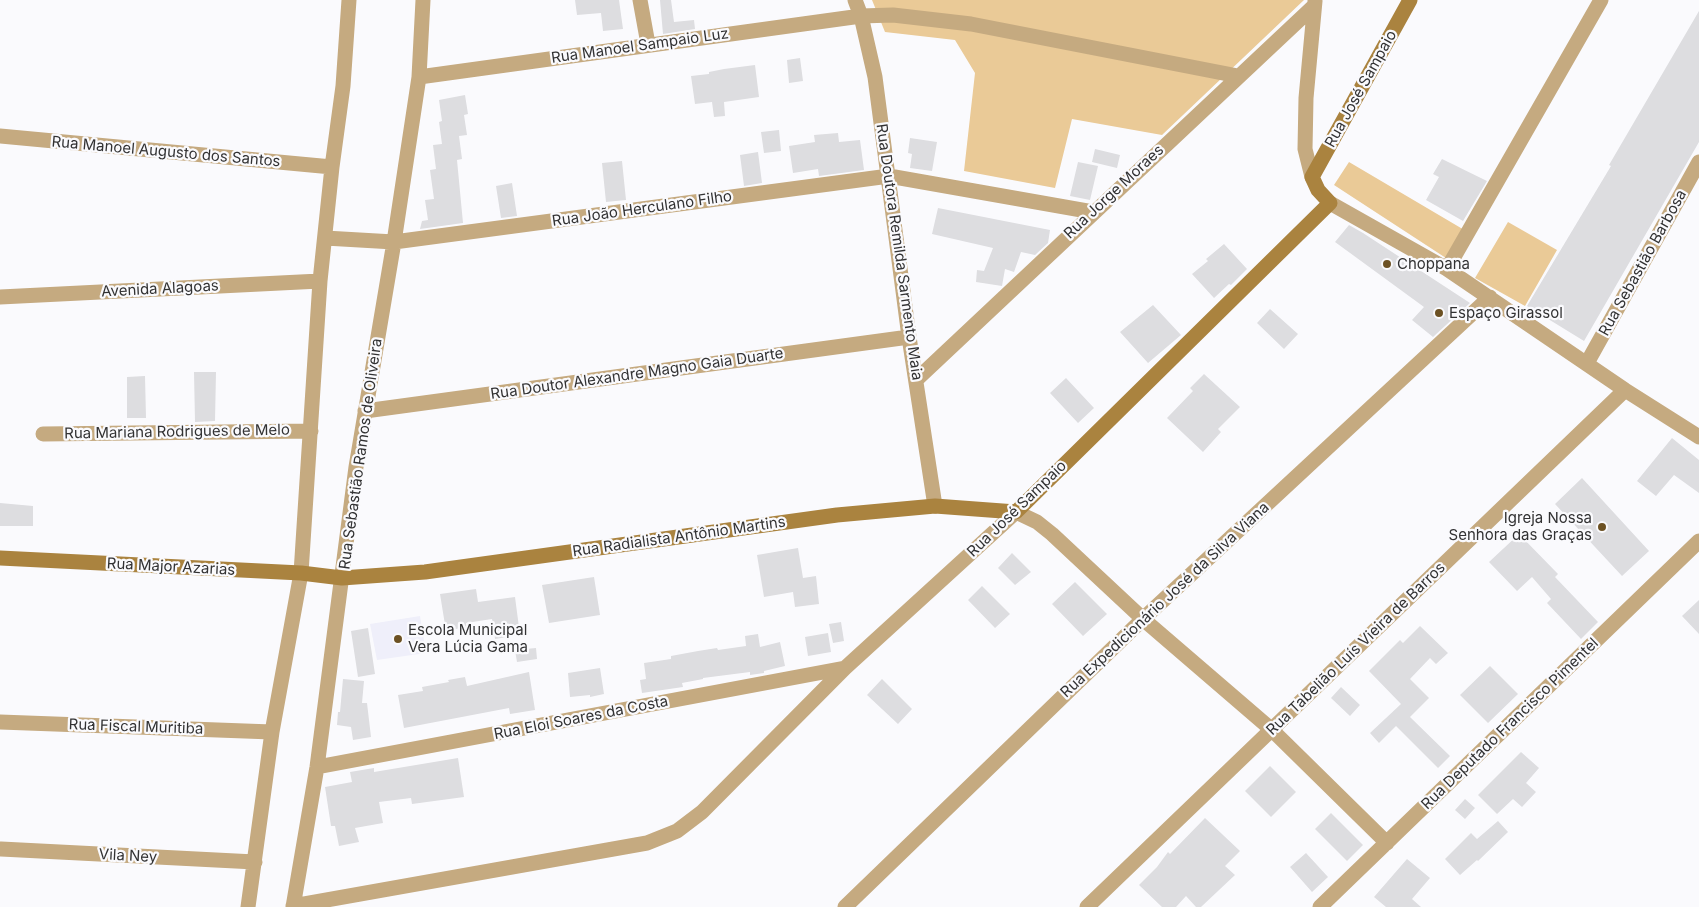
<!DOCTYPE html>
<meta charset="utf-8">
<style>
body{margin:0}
canvas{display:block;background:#fafafd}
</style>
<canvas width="1699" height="907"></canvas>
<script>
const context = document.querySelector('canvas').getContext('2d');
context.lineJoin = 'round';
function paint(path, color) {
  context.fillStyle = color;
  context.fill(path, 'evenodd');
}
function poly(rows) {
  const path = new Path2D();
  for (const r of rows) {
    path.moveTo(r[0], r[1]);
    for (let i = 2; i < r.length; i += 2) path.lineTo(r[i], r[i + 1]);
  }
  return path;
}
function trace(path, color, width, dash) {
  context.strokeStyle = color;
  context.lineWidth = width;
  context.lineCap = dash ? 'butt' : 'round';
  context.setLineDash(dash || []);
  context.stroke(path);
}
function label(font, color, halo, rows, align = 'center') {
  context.font = font + ' Inter,sans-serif';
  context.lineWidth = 4.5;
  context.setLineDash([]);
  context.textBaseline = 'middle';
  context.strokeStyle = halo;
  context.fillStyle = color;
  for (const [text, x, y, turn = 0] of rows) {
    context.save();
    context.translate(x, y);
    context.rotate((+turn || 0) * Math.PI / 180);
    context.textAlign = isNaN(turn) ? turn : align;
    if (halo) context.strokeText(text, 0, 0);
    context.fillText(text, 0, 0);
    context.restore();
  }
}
paint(poly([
 [420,616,426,653,377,660,370,624]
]), '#efeffa');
paint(poly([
 [872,0,1304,0,1162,135,1072,119,1055,188,964,171,975,73,955,40,885,32],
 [1349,162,1466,231,1449,260,1334,185],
 [1508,222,1557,250,1525,306,1475,278]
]), '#eaca97');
paint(poly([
 [575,0,619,0,623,29,603,31,601,13,577,15],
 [660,0,671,0,674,22,694,20,695,29,663,34],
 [1699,11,1699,142,1584,341,1527,306,1611,166,1609,165],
 [800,58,803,81,789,83,787,60],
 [755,65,759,97,724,102,725,116,714,117,712,102,695,104,691,76,709,74,709,72,724,69],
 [465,95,468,114,464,115,467,135,459,136,462,159,457,160,463,223,420,229,422,221,428,220,425,200,434,199,430,170,436,169,433,145,442,144,439,122,442,121,439,100],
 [779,130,781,151,764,153,761,132],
 [838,133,839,142,860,140,864,170,819,176,818,169,793,173,789,146,815,142,814,135],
 [910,138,937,142,932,171,910,168,912,154,908,153],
 [1095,149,1120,155,1117,168,1092,162],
 [758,152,762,183,744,186,740,155],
 [1442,159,1487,181,1463,221,1426,200,1439,177,1433,174],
 [622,161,626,200,606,202,602,163],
 [1078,162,1098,166,1090,200,1070,196],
 [512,183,517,216,501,218,496,186],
 [938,208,1050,230,1048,243,1035,255,1021,252,1014,272,1005,269,1002,286,976,282,977,270,984,271,993,248,932,234],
 [1349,225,1363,233,1470,303,1433,337,1412,320,1424,307,1335,242],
 [1224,244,1247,269,1231,285,1229,284,1214,298,1192,274,1208,261,1206,259],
 [1153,305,1181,335,1148,363,1120,332],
 [1270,309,1298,334,1284,349,1257,323],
 [194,372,216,372,215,421,195,422],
 [1204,374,1240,407,1218,429,1221,432,1203,452,1167,418,1193,391,1190,388],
 [145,376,146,418,127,418,127,377],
 [1066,378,1094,408,1078,423,1050,393],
 [1672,438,1699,460,1699,493,1674,475,1656,496,1637,481],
 [1582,478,1649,551,1622,576,1555,504],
 [0,503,33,506,33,526,0,526],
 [1519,534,1558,574,1555,577,1598,622,1581,639,1547,603,1551,599,1532,577,1517,591,1489,562],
 [798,548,803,578,816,576,819,604,795,607,793,592,764,597,757,555],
 [1012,553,1031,572,1015,585,998,568],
 [594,577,600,615,549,623,542,585],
 [1075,582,1107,614,1083,636,1052,604],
 [982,586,1010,614,995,628,968,600],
 [476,589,478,602,515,597,520,635,495,639,492,619,466,623,466,627,446,631,440,594],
 [1699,600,1699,634,1682,616],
 [841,622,844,641,833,643,829,624],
 [1420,626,1448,653,1436,664,1430,658,1410,679,1429,698,1410,717,1450,756,1438,768,1396,726,1379,743,1370,733,1401,704,1369,671,1400,640,1403,643],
 [368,628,375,674,358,677,351,631],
 [828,633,831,652,808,656,805,637],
 [758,634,760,647,780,642,785,666,764,671,764,673,750,675,750,672,703,678,703,679,682,683,683,687,642,693,640,680,646,679,644,663,671,659,671,656,698,651,717,648,718,650,746,646,745,636],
 [536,648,537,659,517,662,515,650],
 [1490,666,1518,694,1488,723,1460,695],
 [600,668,604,694,590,697,590,695,570,697,568,673],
 [529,672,535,710,510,714,509,708,404,728,398,695,423,691,422,687,449,682,448,680,465,677,467,686],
 [343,679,364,681,362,703,367,703,371,737,353,740,351,727,337,725,338,712,340,712],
 [882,679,912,709,898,724,867,695],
 [1341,687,1360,705,1350,716,1331,698],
 [1521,752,1539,768,1526,783,1536,792,1522,807,1513,799,1497,814,1478,795],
 [458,758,464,797,412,804,411,798,379,802,383,823,355,828,359,842,339,846,335,826,331,826,325,787,352,782,350,772,374,768,374,772],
 [1270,766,1296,792,1271,817,1245,791],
 [1465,799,1475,808,1465,819,1455,810],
 [1331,813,1363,845,1347,861,1315,829],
 [1205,818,1240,851,1225,866,1235,875,1201,907,1196,907,1186,896,1176,907,1162,907,1139,885,1157,867,1168,852,1170,854],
 [1498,821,1508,832,1478,861,1477,860,1460,875,1445,859,1471,833,1477,839],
 [1306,853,1328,877,1312,892,1290,867],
 [1407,859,1430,878,1412,899,1421,907,1386,907,1374,897]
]), '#dddde0');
trace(poly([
 [640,0,648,44],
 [855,0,861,16,875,77,909,337,935,506],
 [419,77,861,16,893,15,971,24,1238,76],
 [0,136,332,167],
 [1312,177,1305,149,1306,98,1315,1],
 [1330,203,1447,269,1625,390,1699,437],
 [325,238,394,242,889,176,1093,212],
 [1447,269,1601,0],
 [0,297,320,281],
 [1587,363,1699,162],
 [916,380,1314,6],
 [365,411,909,337],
 [43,434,311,431],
 [0,722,272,732],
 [317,767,845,668],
 [1,849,255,862],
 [293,906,647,843,677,831,702,812,845,668,1016,512,1037,522,1052,534,1143,619,1272,730,1387,843],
 [248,907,272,732,301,573,320,281,332,167,343,86,349,0],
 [293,907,317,767,356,467,394,242,419,77,423,0],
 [845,907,1143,619,1490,297],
 [1087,907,1625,390],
 [1320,907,1699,541]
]), '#c5aa80', 15);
trace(poly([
 [0,558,301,573,342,578,425,572,837,515,935,506,1016,512,1330,203,1318,190,1312,177,1410,0]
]), '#aa833f', 15);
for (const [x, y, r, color] of [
 [1387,264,5,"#6c5123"],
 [1439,313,5,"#6c5123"],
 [1602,527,5,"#6c5123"],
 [398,639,5,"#6c5123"]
]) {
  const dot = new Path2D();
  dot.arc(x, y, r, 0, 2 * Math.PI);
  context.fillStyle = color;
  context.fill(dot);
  trace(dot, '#fafafd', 2);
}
label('15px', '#323233', '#fafafd', [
 ["Rua Manoel Sampaio Luz",640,46,-8],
 ["Rua José Sampaio",1361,89,-61],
 ["Rua Manoel Augusto dos Santos",166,152,5],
 ["Rua Jorge Moraes",1114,192,-43],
 ["Rua João Herculano Filho",642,209,-8],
 ["Rua Doutora Remilda Sarmento Maia",899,252,82],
 ["Rua Sebastião Barbosa",1643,263,-61],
 ["Avenida Alagoas",160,289,-3],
 ["Rua Doutor Alexandre Magno Gaia Duarte",637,374,-8],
 ["Rua Mariana Rodrigues de Melo",177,432,-1],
 ["Rua Sebastião Ramos de Oliveira",361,454,-82],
 ["Rua José Sampaio",1017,509,-44],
 ["Rua Radialista Antônio Martins",679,537,-8],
 ["Rua Major Azarias",171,567,3],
 ["Rua Expedicionário José da Silva Viana",1165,600,-43],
 ["Rua Tabelião Luís Vieira de Barros",1356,649,-44],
 ["Rua Eloi Soares da Costa",581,718,-11],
 ["Rua Deputado Francisco Pimentel",1510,724,-44],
 ["Rua Fiscal Muritiba",136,727,2],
 ["Vila Ney",128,856,3]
]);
label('15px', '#323233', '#fafafd', [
 ["Choppana",1397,264],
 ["Espaço Girassol",1449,313],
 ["Igreja Nossa",1592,518,"right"],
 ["Senhora das Graças",1592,535,"right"],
 ["Escola Municipal",408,630],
 ["Vera Lúcia Gama",408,647]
], 'left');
</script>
